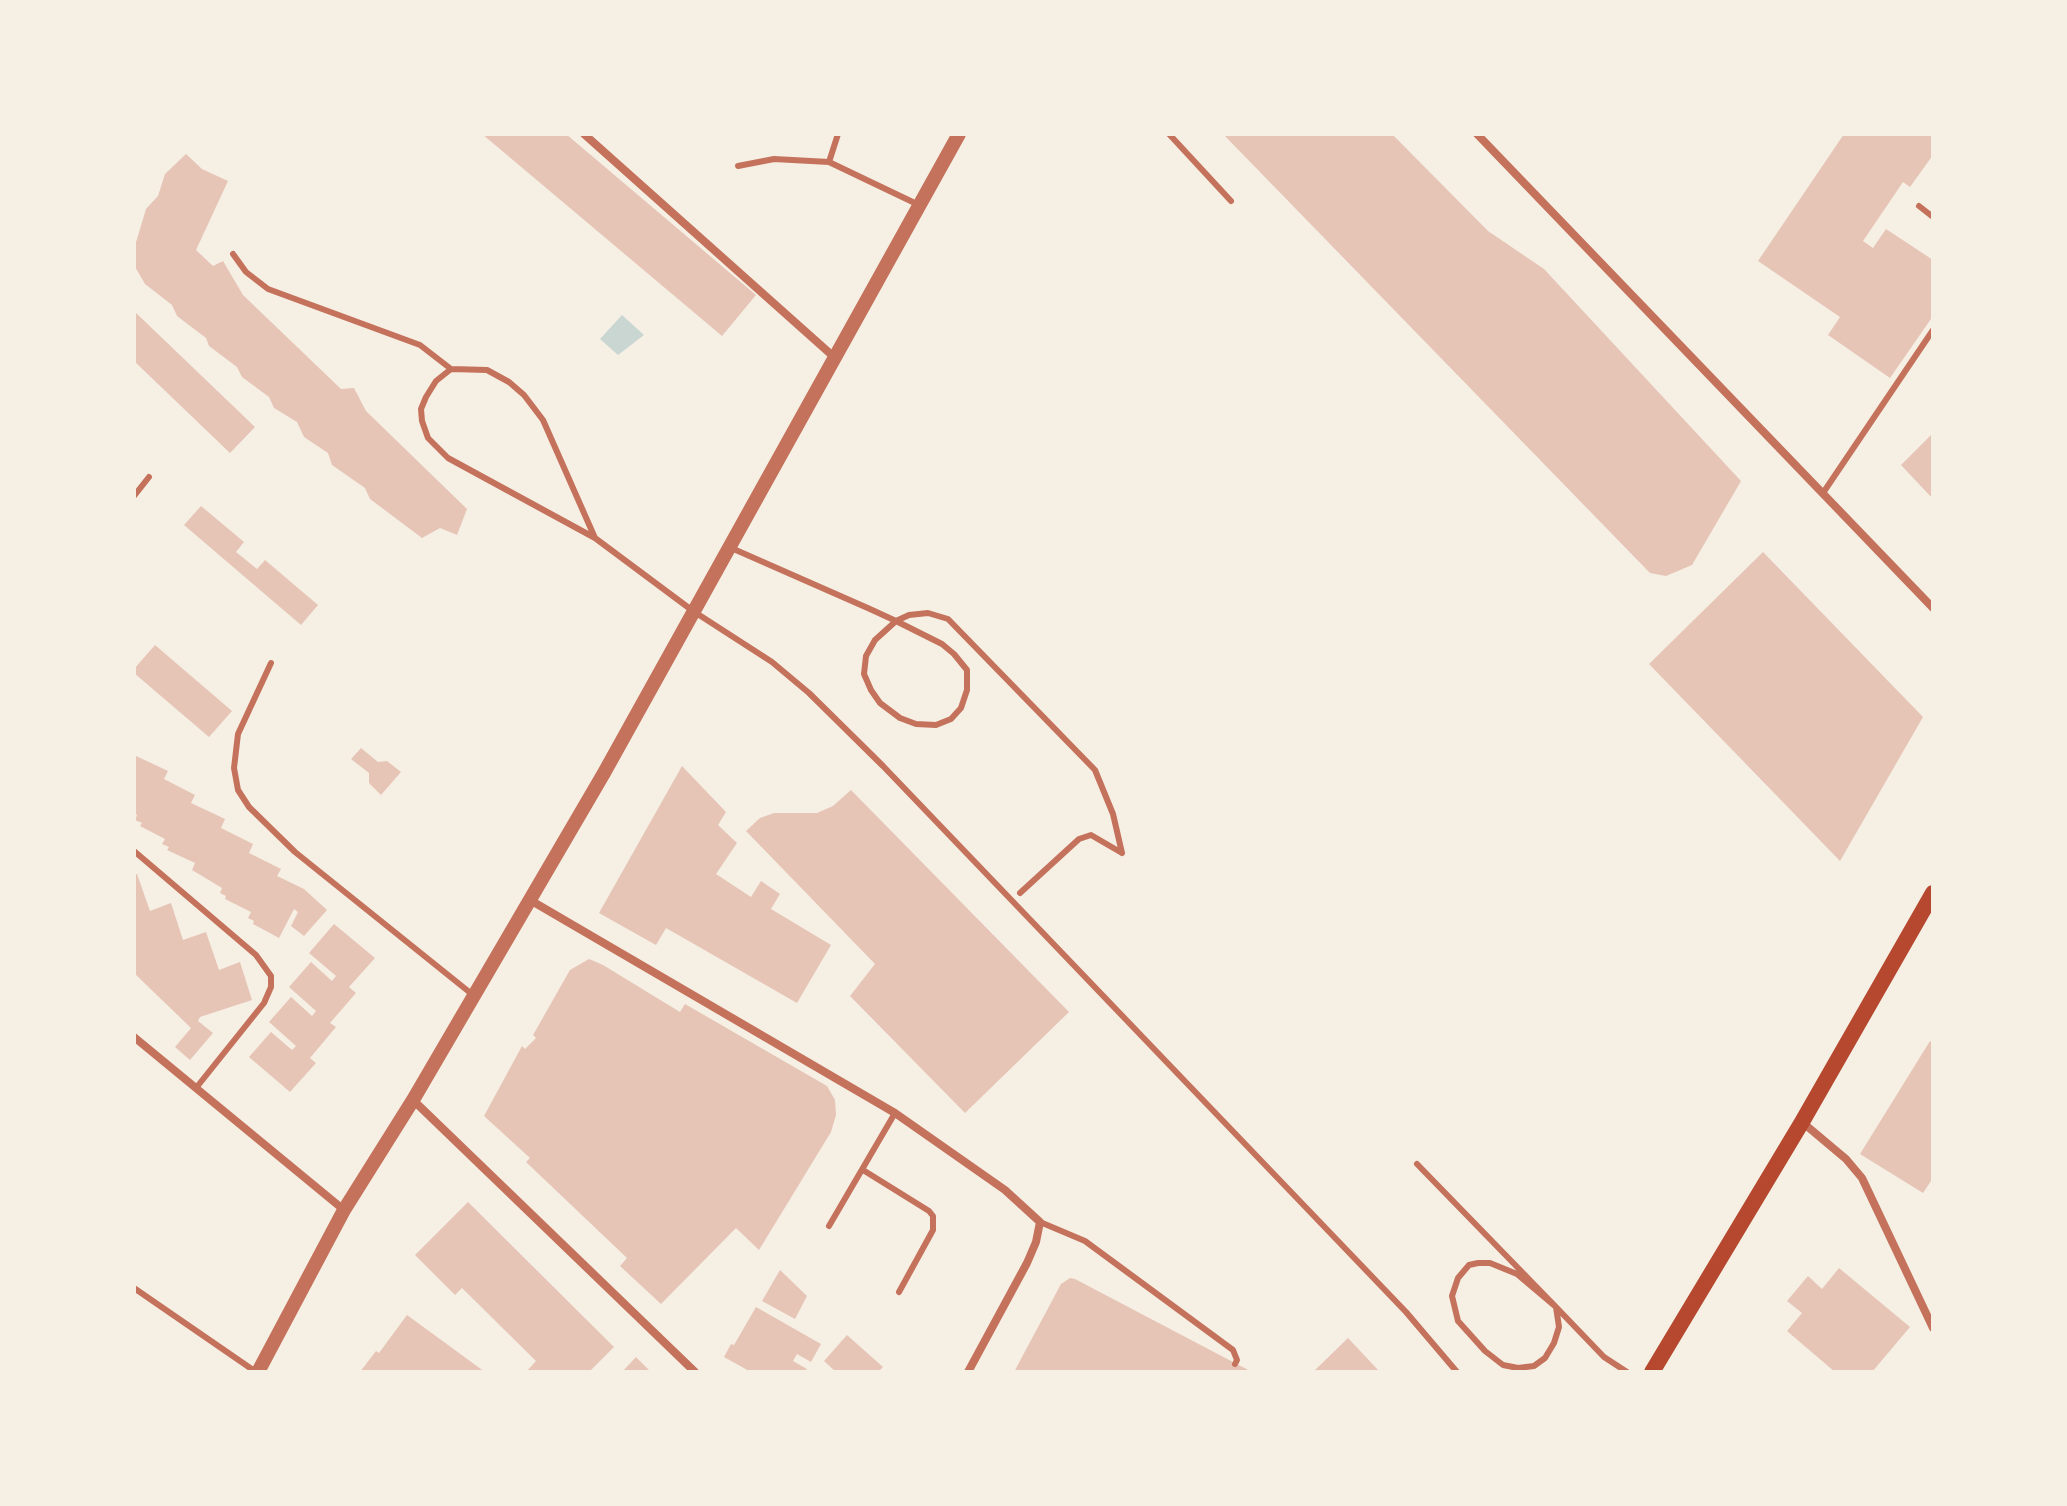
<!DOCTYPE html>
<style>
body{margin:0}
#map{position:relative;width:2067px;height:1506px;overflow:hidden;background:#f6efe4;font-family:Arial,sans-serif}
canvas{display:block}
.frame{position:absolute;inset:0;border:136px solid #f6efe4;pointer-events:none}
</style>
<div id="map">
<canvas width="2067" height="1506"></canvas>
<div class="frame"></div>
</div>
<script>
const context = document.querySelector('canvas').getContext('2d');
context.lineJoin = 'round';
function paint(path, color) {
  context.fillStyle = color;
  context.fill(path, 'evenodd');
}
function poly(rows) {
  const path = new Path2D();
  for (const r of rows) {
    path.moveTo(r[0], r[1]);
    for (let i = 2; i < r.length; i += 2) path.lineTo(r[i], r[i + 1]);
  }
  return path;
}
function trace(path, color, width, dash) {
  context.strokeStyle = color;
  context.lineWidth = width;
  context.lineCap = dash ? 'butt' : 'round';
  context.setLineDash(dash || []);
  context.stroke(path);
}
paint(poly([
 [622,315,644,335,618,355,600,339]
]), '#c9d6d2');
paint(poly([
 [482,134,566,134,756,295,722,336],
 [1223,134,1392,134,1488,231,1544,269,1741,481,1692,565,1666,576,1650,573],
 [1844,134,1933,134,1933,155,1910,187,1903,182,1863,241,1873,248,1886,229,1933,260,1933,316,1890,378,1828,335,1840,317,1758,261],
 [186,154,202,169,228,181,196,250,213,266,223,261,243,295,341,389,354,388,366,411,467,509,457,535,440,528,422,538,370,499,365,488,332,465,328,453,304,437,297,422,274,408,269,397,242,377,237,367,209,346,206,338,177,316,172,305,145,284,134,265,134,249,146,209,158,196,165,174],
 [134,311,255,427,230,453,134,361],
 [1933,433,1933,499,1901,465],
 [201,506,244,542,236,552,257,569,265,560,318,605,301,625,184,525],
 [1763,552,1923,717,1840,861,1649,664],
 [155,645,232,711,209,737,134,673,134,669],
 [361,748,378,762,387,761,401,772,381,795,369,783,369,773,351,759],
 [134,755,168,771,164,779,195,795,191,803,225,819,221,828,253,844,249,853,281,869,277,876,304,889,327,910,304,936,291,926,298,912,294,909,279,938,253,924,254,921,248,918,251,912,225,899,226,896,220,893,222,888,192,870,195,863,167,850,169,847,162,844,165,839,140,826,142,823,135,820,137,815,134,813],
 [682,766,726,812,718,825,737,843,716,874,751,897,761,881,780,894,771,909,831,945,797,1003,666,928,656,945,599,913],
 [851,790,1069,1012,965,1113,850,996,875,964,746,831,760,818,774,813,817,813,833,806],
 [137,874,150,911,171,903,183,940,206,932,219,970,240,962,252,1000,200,1017,198,1021,213,1033,190,1060,175,1047,191,1028,134,973,134,875],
 [334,924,375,958,349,987,356,993,330,1023,336,1027,310,1058,316,1063,290,1092,249,1057,271,1032,292,1050,296,1046,269,1022,291,997,312,1016,316,1011,289,987,311,962,332,981,336,976,309,953],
 [589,959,603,965,680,1012,685,1004,827,1086,835,1100,836,1115,831,1132,759,1250,736,1228,661,1304,620,1266,627,1258,526,1162,530,1158,484,1116,522,1046,525,1049,536,1038,533,1035,570,970],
 [1930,1041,1933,1043,1933,1178,1923,1193,1860,1154],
 [468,1202,614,1347,589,1372,526,1372,536,1361,462,1288,455,1295,415,1255],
 [1839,1268,1910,1327,1872,1372,1835,1372,1787,1331,1802,1313,1787,1301,1808,1276,1822,1289],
 [780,1270,807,1296,795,1319,762,1301],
 [1070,1278,1075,1279,1252,1372,1014,1372,1061,1284],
 [756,1307,821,1344,811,1362,797,1354,793,1361,807,1369,805,1372,751,1372,724,1357,731,1344,734,1345],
 [407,1315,485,1372,360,1372,376,1351,379,1353],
 [847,1335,883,1367,878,1372,836,1372,824,1361],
 [1348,1338,1380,1372,1313,1372],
 [636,1357,651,1372,622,1372]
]), '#e6c5b7');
trace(poly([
 [1169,134,1231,201],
 [829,162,838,134],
 [738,166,774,159,829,162,919,205],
 [1919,206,1933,217],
 [233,254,246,272,268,289,420,345,451,369],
 [1823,493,1933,330],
 [134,496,149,477],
 [595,538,543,420,524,395,509,382,487,370,451,369,436,381,426,397,421,409,422,421,428,438,448,458,595,538,693,611,772,662,809,693,883,766,1406,1312,1457,1372],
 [729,547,870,609,896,621,942,644,954,654,967,670,967,690,961,708,951,719,936,725,916,724,900,718,880,703,871,690,864,674,866,656,875,640,896,621,909,615,928,613,948,619,1095,770,1113,814,1122,853],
 [271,663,238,734,234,768,238,790,249,807,295,852,473,995],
 [134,851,256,955,271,976,271,987,264,1003,196,1088],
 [1020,893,1079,839,1091,835,1122,853],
 [1417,1164,1556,1307,1559,1327,1554,1343,1545,1358,1534,1366,1518,1368,1503,1365,1485,1351,1458,1321,1452,1296,1458,1278,1469,1265,1478,1263,1490,1263,1517,1274,1556,1307,1604,1357,1627,1372],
 [863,1170,929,1211,933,1216,933,1230,899,1292],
 [1040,1222,1085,1241,1233,1350,1237,1360,1235,1364],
 [829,1226,895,1113],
 [134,1288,256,1372]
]), '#c5725c', 6);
trace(poly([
 [584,134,834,357],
 [1477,134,1933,608],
 [530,900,895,1113,1005,1190,1040,1222,1036,1242,1027,1263,968,1372],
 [134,1037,344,1210],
 [413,1100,695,1372],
 [1802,1122,1846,1159,1862,1178,1933,1328]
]), '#c5725c', 8);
trace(poly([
 [258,1372,344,1210,413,1100,604,773,959,134]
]), '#c5725c', 14);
trace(poly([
 [1652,1372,1802,1122,1933,893]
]), '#b5482f', 16);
</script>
